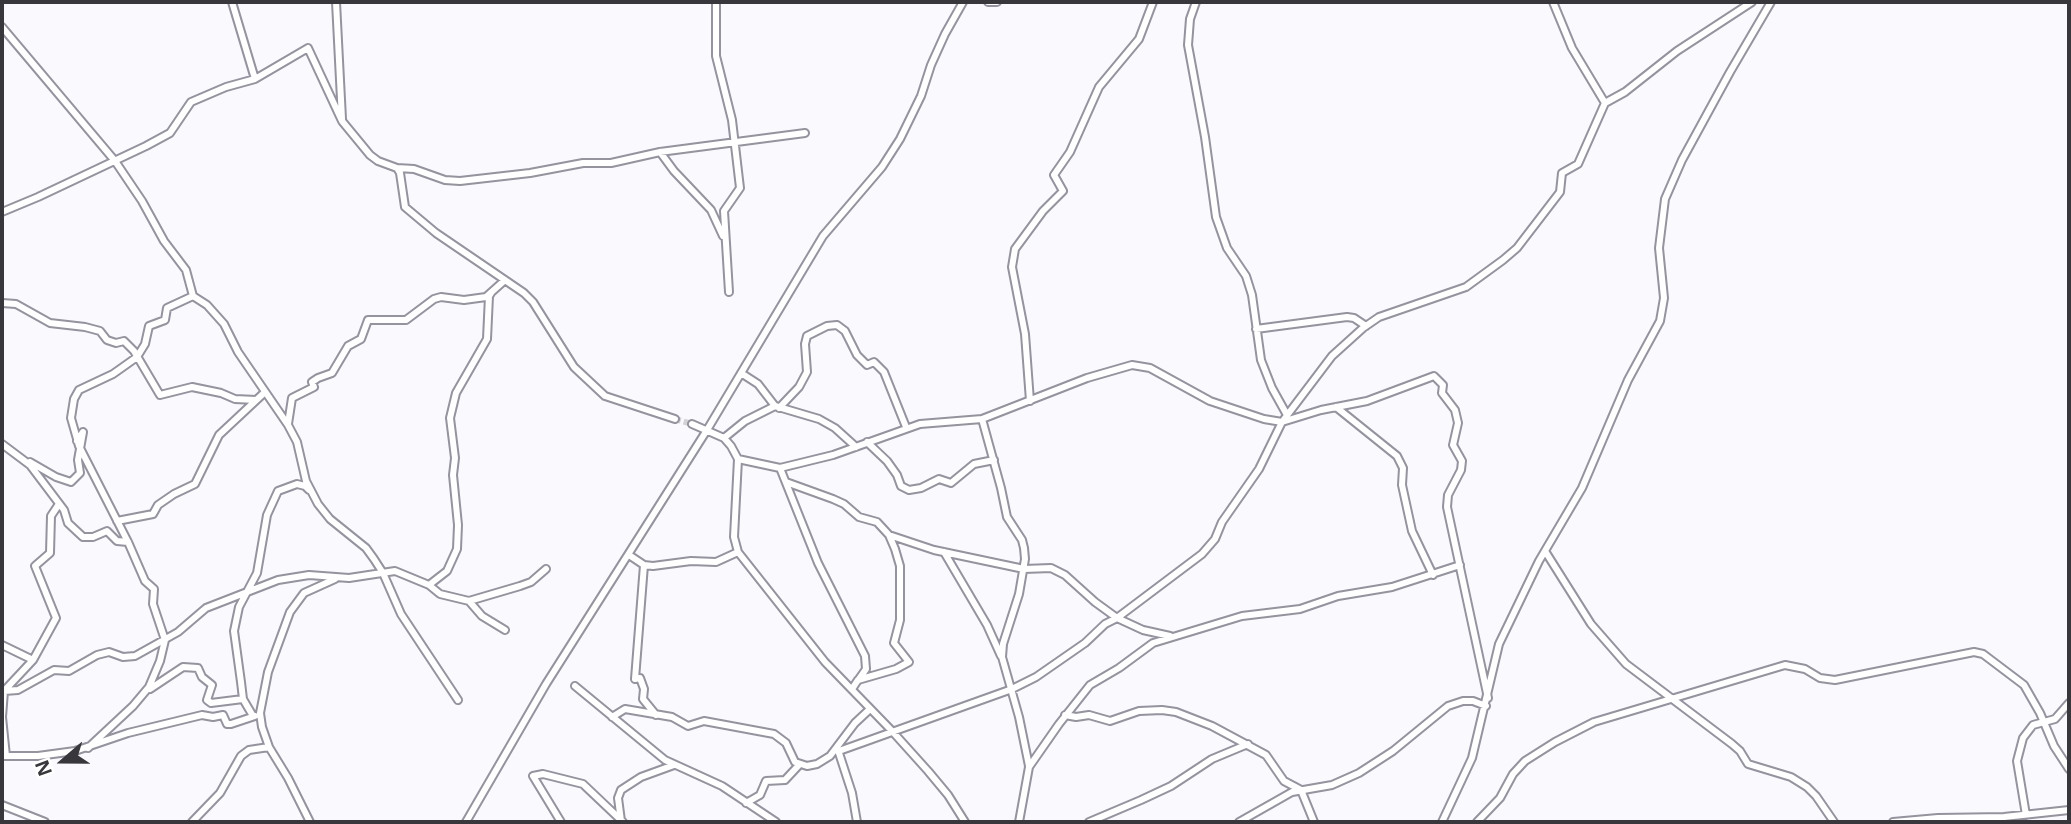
<!DOCTYPE html>
<style>
body{margin:0}
#map{position:relative;width:2071px;height:824px;overflow:hidden;background:#faf9fe;font-family:"Noto Sans",sans-serif}
canvas{display:block}
.frame{position:absolute;inset:0;border:4px solid #38383c;pointer-events:none}
.north{position:absolute;left:28px;top:726px;width:70px;height:70px;-webkit-text-stroke:5px #fff;paint-order:stroke;rotate:250deg;font-size:19px;font-weight:700;line-height:28px;text-align:center;color:#38383c}
.north::after{content:'';display:block;margin:auto;width:24px;height:32px;background:#38383c;clip-path:polygon(50% 0,100% 100%,50% 72%,0 100%)}
</style>
<div id="map">
<canvas width="2071" height="824"></canvas>
<div class="frame"></div>
<div class="north">N</div>
</div>
<script>
const context = document.querySelector('canvas').getContext('2d');
context.lineJoin = 'round';
function poly(rows) {
  const path = new Path2D();
  for (const r of rows) {
    path.moveTo(r[0], r[1]);
    for (let i = 2; i < r.length; i += 2) path.lineTo(r[i], r[i + 1]);
  }
  return path;
}
function trace(path, color, width, dash) {
  context.strokeStyle = color;
  context.lineWidth = width;
  context.lineCap = dash ? 'butt' : 'round';
  context.setLineDash(dash || []);
  context.stroke(path);
}
trace(poly([
 [675,419,692,424]
]), '#d3d2d7', 6, [6, 3]);
const minor = poly([
 [232,2,255,79],
 [336,2,342,119],
 [716,2,716,56,732,120,740,188,724,211,729,292],
 [988,2,997,2],
 [1196,2,1190,19,1188,45,1205,137,1216,217,1227,248,1246,276,1252,295,1261,360,1272,388,1287,415],
 [1553,2,1572,48,1605,103],
 [2,27,115,161,142,201,164,241,186,270,193,296,207,305,224,324,238,352,288,425,297,442,306,481,318,504,330,519,366,548,374,559,383,573,401,614,458,700],
 [660,152,674,171,711,210,723,236],
 [397,168,414,169,445,180,460,181,530,173,583,163,611,163,660,152,805,133],
 [2,212,38,197,146,146,170,133,191,102,226,87,255,79,308,48,342,121,370,155,378,161,397,168,400,173,405,207,436,233,524,293,533,302,574,367,605,396,675,419],
 [2,303,16,304,50,323,85,327,100,331,107,340,116,343,124,341,134,351,160,395,192,387,221,393,235,399,256,400],
 [1256,329,1347,317,1354,318,1366,326],
 [741,373,758,384,775,406,819,419,835,428,856,447],
 [1030,401,1025,334,1012,267,1015,249,1043,211,1063,191,1054,175,1070,152,1099,87,1139,39,1153,2],
 [1336,407,1397,456,1403,468,1402,485,1412,531,1433,575],
 [779,408,799,387,807,372,805,344,807,336,827,326,837,325,845,331,857,355,867,365,874,362,884,372,906,427],
 [982,419,1001,488,1007,517,1022,540,1024,548,1025,559,1019,594,1003,644,1002,657,1019,717,1029,766],
 [288,424,292,398,314,387,312,382,318,378,332,373,348,346,361,339,368,320,406,320,434,299,441,297,464,300,486,297,505,280],
 [692,424,724,438,731,446,738,459,734,537,738,552,825,662,892,731,928,771,948,795,965,822],
 [724,438,745,421,775,406],
 [867,442,887,461,897,475,901,486,909,490,921,488,939,479,951,483,974,464,994,460],
 [2,444,30,465,64,510,68,523,83,537,93,537,107,531,117,541,128,542],
 [738,459,780,468,833,455,920,424,982,419,1087,378,1132,365,1150,368,1210,401,1264,419,1282,422,1321,410,1367,401,1434,376,1443,385,1442,393,1455,410,1458,423,1453,445,1462,461,1461,470,1448,495,1447,507,1488,698],
 [30,462,56,477,71,482,80,473,78,460,83,432,77,441],
 [780,468,818,563,865,656,866,669,859,679],
 [786,482,833,499,844,504,859,517,877,522,889,535,895,549,900,566,900,620,894,643,909,662,896,669,858,680,852,689],
 [117,521,153,514,158,505,174,494,195,484,219,435,265,392],
 [889,535,934,550,1024,569,1051,568,1065,575,1095,602,1117,618,1143,630,1170,636],
 [1545,551,1591,624,1626,664,1732,744,1740,751,1748,764,1791,777,1807,787,1816,796,1834,822],
 [944,552,987,625,1001,656],
 [629,555,644,565,653,566,691,561,716,562,738,552],
 [644,565,635,679,640,678,644,689,643,699,656,715],
 [429,585,447,571,457,549,458,525,453,475,455,458,450,418,456,393,487,339,489,296,491,293],
 [469,601,520,586,531,582,546,569],
 [2,645,33,660],
 [575,686,665,760,722,786,776,822],
 [150,689,183,667,198,668,202,677,212,685,207,700,211,703,243,699],
 [4,691,33,660,56,618,35,566,50,553,51,516,59,504],
 [1065,715,1076,717,1089,715,1110,721,1139,711,1162,710,1176,712,1212,726,1266,755,1284,781,1301,790,1314,822],
 [253,716,243,699,241,682,234,631,239,607,257,573,267,515,278,491,297,484,305,486,309,490],
 [612,717,625,709,672,717,688,726,704,721,774,734,786,743,795,762,807,766,817,764,830,756,855,723,870,709],
 [88,748,133,706,149,687,160,661,165,640,153,604,154,589,145,581,128,542,79,446,71,418,74,399,79,390,113,374,137,357,145,344,149,326,165,320,167,308,193,296],
 [838,750,852,793,857,822],
 [839,751,1012,689,1036,677,1085,643,1105,624,1117,618,1202,554,1215,539,1222,522,1259,469,1282,422,1332,356,1363,328,1379,317,1466,287,1503,260,1517,248,1560,192,1562,173,1578,164,1605,103,1625,92,1677,51,1752,2],
 [2,756,38,756,75,751,128,733,202,715,213,717,223,715,227,724,231,724,255,716],
 [6,756,2,717,4,691,18,690,54,670,69,671,97,655,109,652,123,657,135,656,178,632,206,608,278,580,309,575,349,578,395,571,429,585,440,594,469,601,482,616,505,630],
 [746,803,760,795,766,781,785,780,799,765],
 [2,805,45,822],
 [2026,815,2017,761,2023,738,2033,725,2055,719,2069,703],
 [621,821,618,798,621,790,641,777,674,765],
 [192,822,220,793,241,756,249,750,269,747],
 [310,822,288,778,269,747,262,727,260,713,268,672,290,612,304,593,335,579],
 [466,822,546,684,707,430,823,236,882,167,900,139,921,96,931,65,945,34,963,2],
 [561,822,533,776,543,774,583,784,623,822],
 [1019,822,1029,767,1059,724,1090,685,1119,668,1153,643,1242,616,1300,609,1338,596,1392,587,1460,565],
 [1089,822,1141,800,1171,786,1212,759,1248,744],
 [1239,822,1292,792,1332,785,1359,773,1393,751,1448,706,1463,701,1473,701,1486,706],
 [1442,822,1472,758,1499,644,1539,561,1582,488,1628,380,1660,321,1664,298,1659,248,1665,199,1682,160,1730,72,1771,2],
 [1477,822,1500,798,1513,774,1525,761,1555,742,1594,722,1785,665,1805,669,1820,678,1835,680,1974,652,1983,654,2024,685,2040,713,2054,746,2069,769],
 [1893,822,1938,818,2004,817,2069,810]
]);
trace(minor, '#94939e', 10);
trace(minor, '#fff', 6);
</script>
